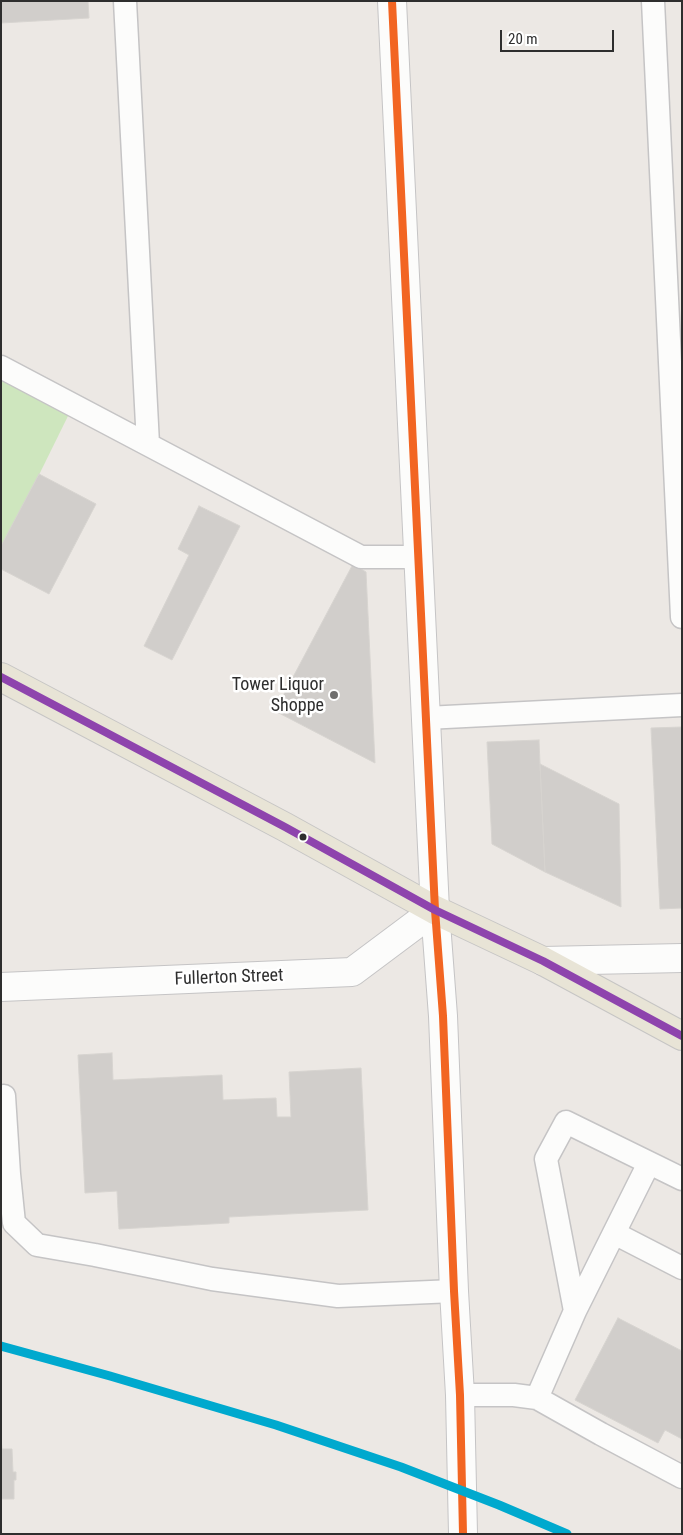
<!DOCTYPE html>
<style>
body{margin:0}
#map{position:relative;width:683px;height:1535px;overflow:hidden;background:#ece8e4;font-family:"Roboto Condensed",sans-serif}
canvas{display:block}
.frame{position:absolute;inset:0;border:2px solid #2e2e2e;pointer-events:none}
.scale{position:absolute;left:500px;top:30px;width:114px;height:22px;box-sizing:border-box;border:2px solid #2e2e2e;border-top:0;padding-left:6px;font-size:15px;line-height:18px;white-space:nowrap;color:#2e2e2e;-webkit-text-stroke:4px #fff;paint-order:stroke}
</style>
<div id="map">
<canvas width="683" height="1535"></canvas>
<div class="frame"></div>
<div class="scale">20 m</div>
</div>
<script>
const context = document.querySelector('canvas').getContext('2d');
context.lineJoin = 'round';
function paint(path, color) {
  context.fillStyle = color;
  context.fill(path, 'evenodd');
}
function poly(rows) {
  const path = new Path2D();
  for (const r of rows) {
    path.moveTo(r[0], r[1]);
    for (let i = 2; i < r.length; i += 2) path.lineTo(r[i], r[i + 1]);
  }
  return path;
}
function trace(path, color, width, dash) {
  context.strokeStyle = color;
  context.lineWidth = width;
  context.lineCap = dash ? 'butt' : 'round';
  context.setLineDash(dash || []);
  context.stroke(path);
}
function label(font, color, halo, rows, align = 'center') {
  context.font = font + ' "Roboto Condensed",sans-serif';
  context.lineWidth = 5;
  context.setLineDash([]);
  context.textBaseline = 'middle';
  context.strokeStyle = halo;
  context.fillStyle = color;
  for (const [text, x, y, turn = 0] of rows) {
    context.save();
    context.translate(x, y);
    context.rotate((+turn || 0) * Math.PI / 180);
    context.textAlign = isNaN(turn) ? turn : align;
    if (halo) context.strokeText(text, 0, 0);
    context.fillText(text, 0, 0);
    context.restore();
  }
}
paint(poly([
 [1,378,69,414,1,552]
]), '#cee6be');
const building = poly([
 [1,1,88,1,89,18,1,23,1,1],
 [39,474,96,504,49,594,1,569,1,546,39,474],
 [199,506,240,526,172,660,144,646,189,555,178,549,199,506],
 [353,564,366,572,375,763,275,711,353,564],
 [682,727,682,908,660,909,651,728,682,727],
 [539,740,540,764,545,872,492,844,487,742,539,740],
 [540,764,619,804,621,907,545,872,540,764],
 [112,1053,113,1080,222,1075,223,1100,276,1098,277,1117,291,1117,289,1072,361,1068,368,1210,229,1217,229,1223,119,1229,117,1191,85,1193,78,1055,112,1053],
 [618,1318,682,1351,682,1439,665,1430,658,1443,575,1400,618,1318],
 [1,1438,2,1449,12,1449,13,1472,16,1472,16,1480,14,1480,14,1499,1,1499,1,1438]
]);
paint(building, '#d1cecb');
trace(building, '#d7d4d0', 1);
const lane = poly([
 [125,1,148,444],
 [653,1,682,617],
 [1,367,361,557,419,557],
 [426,718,682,705],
 [4,1096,9,1174],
 [1,1174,9,1174,14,1223,37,1245,95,1255,212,1279,338,1296,454,1291],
 [614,1233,682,1268],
 [575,1311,649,1163],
 [460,1395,514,1395,537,1398,575,1311,546,1159,566,1122,682,1179],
 [537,1398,601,1434,682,1477]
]);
const secondary = poly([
 [392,1,435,910,443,1016,454,1291,460,1395,463,1534],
 [543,961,682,958],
 [1,987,352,972,435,910]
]);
const primary = poly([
 [1,677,285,827,435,910,543,961,682,1036]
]);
trace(lane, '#c5c4c5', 25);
trace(secondary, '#c5c4c5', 30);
trace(primary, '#c6c5c4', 30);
trace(lane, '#fcfcfb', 22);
trace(secondary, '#fcfcfb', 28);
trace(primary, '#e8e4d6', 28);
trace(poly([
 [392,1,435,910,443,1016,454,1291,460,1395,463,1534]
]), '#f26522', 8);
trace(poly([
 [1,677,285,827,435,910,543,961,682,1036]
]), '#8e44ad', 8);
trace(poly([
 [1,1346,110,1376,276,1425,401,1467,499,1505,567,1534]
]), '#00a9ce', 9);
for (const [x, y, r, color] of [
 [334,695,5,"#706f6e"],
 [303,837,4.5,"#2e2e2e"]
]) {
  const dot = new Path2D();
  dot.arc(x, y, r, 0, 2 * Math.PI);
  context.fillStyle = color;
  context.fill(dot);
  trace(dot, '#fff', 2);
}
label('18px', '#2e2e2e', '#fff', [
 ["Tower Liquor",324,685],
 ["Shoppe",324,706]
], 'right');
label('18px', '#2e2e2e', '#fff', [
 ["Fullerton Street",229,978,-2]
]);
</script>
